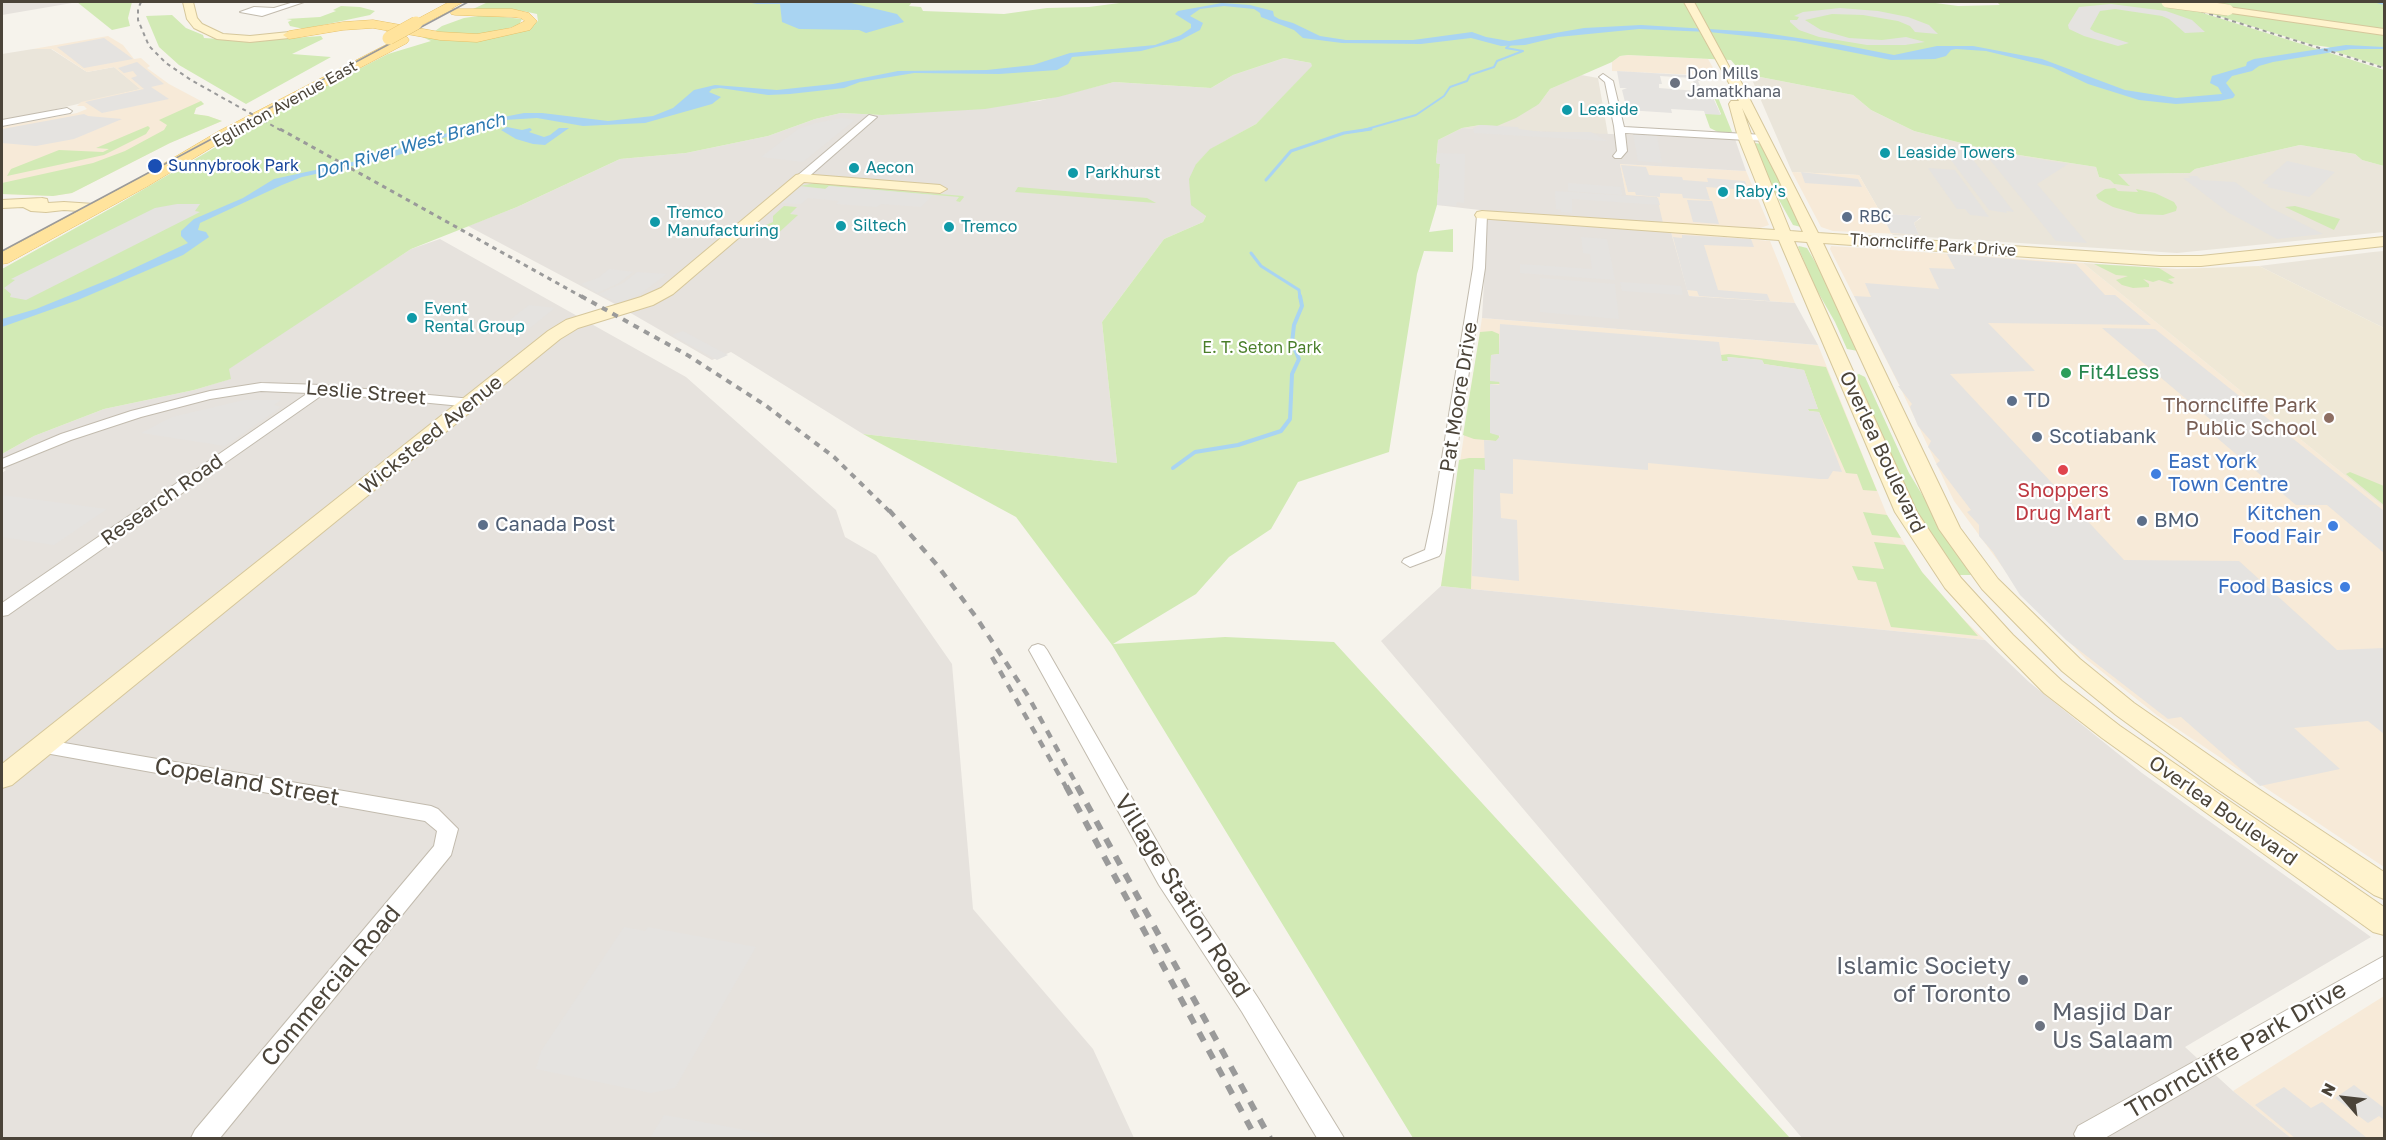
<!DOCTYPE html>
<style>
body{margin:0}
#map{position:relative;width:2386px;height:1140px;overflow:hidden;background:#f6f3ec;font-family:"Golos Text",sans-serif}
canvas{display:block}
.frame{position:absolute;inset:0;border:3px solid #4b4439;pointer-events:none}
.north{position:absolute;left:2314px;top:1068px;width:60px;height:60px;-webkit-text-stroke:4px #fff;paint-order:stroke;rotate:298deg;font-size:16px;font-weight:700;line-height:24px;text-align:center;color:#4b4439}
.north::after{content:'';display:block;margin:auto;width:21px;height:27px;background:#4b4439;clip-path:polygon(50% 0,100% 100%,50% 72%,0 100%)}
</style>
<div id="map">
<canvas width="2386" height="1140"></canvas>
<div class="frame"></div>
<div class="north">N</div>
</div>
<script>
const context = document.querySelector('canvas').getContext('2d');
context.lineJoin = 'round';
function paint(path, color) {
  context.fillStyle = color;
  context.fill(path, 'evenodd');
}
function poly(rows) {
  const path = new Path2D();
  for (const r of rows) {
    path.moveTo(r[0], r[1]);
    for (let i = 2; i < r.length; i += 2) path.lineTo(r[i], r[i + 1]);
  }
  return path;
}
function trace(path, color, width, dash) {
  context.strokeStyle = color;
  context.lineWidth = width;
  context.lineCap = dash ? 'butt' : 'round';
  context.setLineDash(dash || []);
  context.stroke(path);
}
function label(font, color, halo, rows, align = 'center') {
  context.font = font + ' "Golos Text",sans-serif';
  context.lineWidth = 4.5;
  context.setLineDash([]);
  context.textBaseline = 'middle';
  context.strokeStyle = halo;
  context.fillStyle = color;
  for (const [text, x, y, turn = 0] of rows) {
    context.save();
    context.translate(x, y);
    context.rotate((+turn || 0) * Math.PI / 180);
    context.textAlign = isNaN(turn) ? turn : align;
    if (halo) context.strokeText(text, 0, 0);
    context.fillText(text, 0, 0);
    context.restore();
  }
}
paint(poly([
 [33,49,51,49,87,72,114,67,141,89,2,122,2,54],
 [1581,75,1598,78,1608,135,1462,128,1480,125,1539,104,1550,89],
 [1750,75,1853,95,1871,110,1914,131,1993,151,2096,167,2099,177,2110,180,2114,184,2129,185,2117,174,2190,173,2195,169,2300,145,2355,154,2362,160,2384,166,2384,232,2177,253,1893,235,1891,233,1918,234,1914,223,1921,218,1883,217,1859,175,1792,172],
 [2384,251,2384,328,2259,266,2373,252]
]), '#eae5da');
paint(poly([
 [108,36,123,45,134,59,141,58,150,66,147,68,169,84,201,101,204,104,196,108,194,114,208,116,222,121,170,143,72,193,53,196,2,194,2,127,77,113,87,109,84,106,77,106,81,102,140,89,114,67,87,72,52,49,33,49],
 [1628,55,1708,59,1718,76,1612,71,1612,62,1620,56],
 [1620,164,1746,171,1769,225,1757,229,1663,223,1626,196],
 [1792,172,1859,175,1883,217,1891,218,1890,214,1922,216,1914,223,1919,235,1833,231,1821,227],
 [1671,232,1770,241,1795,303,1689,296],
 [1831,246,2083,263,2384,507,2384,867,2158,716,2086,659,2023,595,1954,501,1899,385,1830,249],
 [1482,318,1818,345,1887,515,1922,572,1959,615,1985,640,1441,586],
 [2384,996,2384,1138,2291,1138,2233,1091]
]), '#f7ead8');
paint(poly([
 [2,2,78,2,2,15],
 [1284,58,1311,63,1313,66,1256,124,1211,149,1196,164,1206,216,1203,222,1164,239,1102,322,1117,463,863,434,731,352,712,360,615,304,468,226,517,207,620,159,686,153,768,136,815,119,841,113,882,115,1039,101,1114,82,1211,88,1233,75],
 [1462,128,1735,139,1746,171,1620,164,1626,195,1657,197,1663,223,1671,232,1689,296,1795,303,1818,345,1482,318,1488,211,1437,205,1440,164,1436,163,1438,140],
 [440,239,686,377,836,510,845,537,876,555,952,664,973,909,1093,1049,1134,1138,2,1138,2,473,6,470,2,468,2,454,34,436,104,409,194,390,230,379,228,369,332,300,411,249],
 [1441,586,1985,640,2029,682,2142,773,2371,937,2185,1047,2233,1091,2291,1138,1802,1138,1381,641]
]), '#e6e2dd');
paint(poly([
 [2083,263,2177,269,2259,266,2384,328,2384,507]
]), '#efe8d6');
paint(poly([
 [77,2,132,2,128,18,130,26,112,30],
 [488,2,912,2,909,6,921,7,923,11,1004,14,1047,8,1089,7,1127,2,1928,2,1958,6,2000,5,1997,2,2168,2,2384,70,2384,166,2362,160,2355,154,2300,145,2195,169,2190,173,2118,174,2130,186,2114,184,2110,180,2099,177,2096,167,1993,151,1914,131,1871,110,1853,95,1750,75,1740,71,1731,60,1628,55,1620,56,1612,62,1550,89,1539,104,1516,118,1497,126,1480,125,1462,128,1438,140,1436,163,1440,164,1437,205,1429,232,1453,229,1453,252,1424,251,1417,274,1389,452,1298,482,1271,529,1229,557,1196,594,1113,644,1225,637,1334,642,1790,1138,1413,1138,1112,645,1016,517,863,434,1117,463,1102,322,1164,239,1203,222,1206,216,1191,205,1189,179,1196,164,1210,149,1256,124,1312,66,1311,63,1284,58,1233,75,1211,88,1114,82,1058,97,985,109,882,115,841,113,815,119,768,136,686,153,620,159,517,207,411,249,229,369,231,379,194,390,104,409,34,436,2,454,2,269,115,206,226,141,229,136,388,54,431,41,420,36,494,38,525,30,538,21,537,14,523,11,473,9],
 [2185,2,2384,2,2384,30,2362,26],
 [341,6,360,7,375,11,370,15,304,29,290,26,288,22,292,20,286,19,320,17,336,11,333,10],
 [2189,7,2384,35,2384,67,2333,51,2338,51,2328,47,2313,45],
 [172,15,186,28,203,35,204,38,250,41,321,36,323,39,292,54,331,57,246,104,179,65,159,47,146,16],
 [485,15,522,19,519,25,489,34,450,34,435,31,442,26,464,18],
 [1713,95,1717,95,1732,132,1718,132,1710,128,1705,114,1721,114],
 [201,101,204,104,196,108,194,114,208,116,222,121,170,143,72,193,53,196,2,194,2,183,93,163,125,151,164,130,167,125,159,120],
 [148,126,150,128,146,134,104,155,7,176,11,169,59,150,103,152,109,149,96,148],
 [1755,143,1762,144,1801,227,1793,225,1769,182],
 [815,183,963,196,964,197,960,202,956,201,959,197,829,186,826,189,800,186],
 [1018,187,1147,198,1156,203,1015,192],
 [2115,188,2118,191,2138,192,2136,189,2155,193,2174,202,2177,207,2176,211,2163,215,2138,214,2113,207,2098,199,2096,195,2105,189],
 [784,206,797,207,790,214,798,215,774,237,768,236,773,231,765,230,769,226,766,225,773,222,773,216],
 [2295,206,2306,209,2340,219,2334,230,2285,207],
 [1799,246,1807,248,1832,291,1858,351,1847,349,1835,322,1815,287,1798,247],
 [2094,264,2159,268,2175,278,2168,279,2174,283,2171,284,2159,280,2153,282,2143,279,2149,284,2149,287,2133,288,2122,285,2116,280,2128,276,2116,275],
 [1492,331,1499,334,1499,354,1491,355,1490,380,1499,381,1500,384,1491,384,1491,433,1499,434,1499,439,1496,441,1474,439,1463,435,1480,332],
 [1729,354,1826,367,1877,491,1863,490,1857,474,1846,473,1819,412,1809,411,1807,408,1818,409,1804,370,1764,364,1762,360,1728,357,1728,361,1721,361,1721,355],
 [1859,374,1865,377,1909,473,1971,575,1957,575,1925,534,1854,376],
 [1469,458,1485,458,1485,470,1474,470,1471,589,1441,586,1459,460],
 [2350,472,2384,486,2384,505,2346,474],
 [1863,512,1887,515,1901,538,1872,535],
 [1874,542,1905,545,1922,572,1978,636,1891,627,1876,582,1858,580,1852,566,1884,569]
]), '#d2eab5');
paint(poly([
 [2111,4,2166,11,2192,20,2205,32,2185,33,2169,19,2162,16,2115,9,2100,11,2090,29,2095,32,2129,43,2118,46,2084,36,2069,29,2068,25,2079,7],
 [1840,8,1878,11,1908,17,1929,25,1938,34,1915,32,1910,26,1898,21,1863,15,1832,14,1805,20,1821,30,1849,38,1882,40,1906,37,1925,42,1905,45,1867,45,1819,37,1799,30,1790,22,1790,20,1797,20,1799,17,1794,16,1803,12],
 [104,38,133,59,84,68,57,47],
 [137,62,164,84,151,87,169,99,102,113,85,102,144,89,131,78,137,76,133,71,124,73,118,68],
 [1617,71,1703,76,1705,81,1698,81,1701,88,1709,89,1721,115,1705,114,1704,111,1671,109,1672,113,1627,110,1622,90,1627,88,1620,88],
 [1660,76,1692,78,1697,91,1659,88,1659,84,1662,84],
 [84,114,88,116,122,119,74,139,36,146,2,143,2,129],
 [842,118,855,120,803,162,761,157,798,129,816,123],
 [1480,125,1518,127,1519,129,1541,132,1591,132,1607,141,1474,133,1473,128],
 [1633,134,1657,136,1662,163,1638,161],
 [1947,146,1963,147,2014,212,2006,211,2007,213,1989,210,1944,151,1951,151],
 [1982,150,2068,164,2037,184,2087,243,2056,241],
 [1437,153,1465,154,1464,203,1457,202,1456,206,1437,205,1440,164,1436,163],
 [2287,161,2335,172,2309,197,2267,187,2269,185,2262,183],
 [1621,165,1646,167,1649,175,1682,177,1683,180,1708,182,1707,178,1745,181,1748,190,1706,187,1710,200,1683,198,1682,194,1660,193,1660,197,1636,195,1635,192,1628,192],
 [1928,168,1955,170,1989,217,1970,215,1965,209,1957,209],
 [1801,172,1858,179,1862,187,1805,183],
 [2188,176,2197,176,2201,180,2235,182,2271,208,2323,234,2277,239,2229,213,2183,178,2191,178],
 [1568,183,1621,187,1622,195,1568,191],
 [829,186,933,195,921,207,881,204,877,207,836,204,839,201,808,198,801,204,778,203,798,187,825,189],
 [1555,191,1658,198,1660,205,1572,199,1572,213,1561,212,1561,210,1556,209],
 [1687,200,1712,201,1719,224,1693,222],
 [177,204,200,204,195,211,200,212,26,300,10,297,11,294,4,288,15,280,11,279,155,208],
 [1890,214,1922,216,1914,223,1919,235,1891,233,1883,217,1891,218],
 [1682,235,1751,239,1754,247,1704,245,1718,290,1767,294,1770,301,1699,296,1697,291,1687,290,1673,237,1682,238],
 [1581,237,1607,239,1615,280,1520,273,1520,264,1592,269,1590,254,1583,253],
 [1947,254,2076,264,2105,295,2115,295,2151,325,1988,323,2035,371,1950,374,2124,560,2239,561,2337,650,2384,648,2384,734,2368,721,2294,728,2340,769,2260,786,2181,717,2168,719,2066,640,2020,595,1993,552,1979,536,1979,525,1967,512,1971,510,1936,464,1940,461,1928,447,1931,441,1918,426,1910,407,1912,404,1898,386,1900,386,1854,296,1871,297,1865,283,1939,289,1929,268,1955,269],
 [609,269,633,272,619,283,597,293,581,284,598,278],
 [637,272,667,274,639,295,618,303,599,294,623,283],
 [1540,278,1615,284,1619,319,1540,312],
 [1620,282,1681,286,1683,295,1622,291],
 [529,305,555,308,530,328,503,325],
 [1500,324,1719,342,1722,361,1728,361,1727,357,1762,360,1764,364,1804,370,1818,409,1808,409,1809,411,1819,412,1842,472,1833,471,1828,479,1820,479,1648,463,1648,470,1513,459,1513,494,1500,493,1501,518,1517,520,1519,581,1472,576,1474,469,1485,470,1484,440,1496,441,1500,436,1490,433,1490,384,1499,385,1500,382,1490,381,1491,355,1499,354],
 [2102,328,2155,329,2384,511,2384,553,2327,505,2296,505,2203,426,2217,425],
 [683,331,728,355,717,360,672,335],
 [244,400,281,400,274,405,281,407,225,446,141,433,172,417],
 [2,495,106,509,107,509,54,545,2,537],
 [624,927,645,931,648,927,756,947,675,1088,651,1093,536,1069,541,1051],
 [2354,1085,2384,1108,2384,1120,2379,1116,2368,1123,2335,1098],
 [2284,1087,2311,1108,2322,1102,2367,1138,2295,1138,2255,1105],
 [664,1115,773,1135,771,1138,650,1138]
]), '#e5e3e0');
paint(poly([
 [746,2,847,2,897,14,904,22,866,33,859,30,799,29,782,22,780,4,757,4],
 [1222,3,1250,5,1273,11,1274,16,1279,19,1293,23,1320,36,1346,40,1413,40,1472,32,1486,37,1509,41,1584,28,1641,25,1758,32,1838,44,1894,55,1937,46,1973,46,2042,59,2125,90,2176,98,2222,94,2218,87,2210,83,2212,76,2246,66,2247,62,2254,59,2346,45,2384,47,2384,49,2351,49,2273,62,2259,66,2252,71,2232,76,2226,83,2235,95,2233,98,2219,101,2176,104,2139,100,2088,84,2052,67,1986,51,1956,49,1951,50,1946,56,1935,59,1891,60,1795,41,1709,32,1639,29,1558,37,1525,45,1501,46,1471,38,1421,44,1342,43,1303,38,1294,30,1261,17,1260,13,1254,9,1224,6,1200,9,1190,16,1203,23,1200,30,1179,41,1141,51,1072,57,1068,64,1057,70,999,74,914,73,860,82,844,88,790,94,768,95,720,88,712,89,709,92,721,97,712,104,645,123,583,126,537,118,504,120,433,141,421,148,389,158,302,177,282,185,200,223,198,230,206,232,209,237,183,255,78,300,2,327,2,319,36,309,115,277,188,243,181,236,181,231,194,219,243,198,274,179,366,159,488,120,524,113,542,113,608,121,653,116,673,108,694,90,715,85,777,90,833,84,898,71,987,70,1033,65,1070,53,1155,45,1181,35,1191,28,1191,24,1175,14,1178,11],
 [507,127,522,130,530,128,532,130,529,132,544,137,550,135,559,128,569,128,545,145,533,144,516,139,501,130]
]), '#a9d4f2');
trace(poly([
 [2377,2,2384,4],
 [1360,131,1416,115,1444,96,1450,87,1467,81,1470,75,1494,67,1497,61,1523,51,1506,48,1511,44]
]), '#a9d4f2', 2);
trace(poly([
 [1266,180,1291,151,1344,133,1371,129],
 [1251,253,1261,266,1299,290,1300,298]
]), '#a9d4f2', 3);
trace(poly([
 [1173,468,1195,452,1238,445,1281,431,1290,419,1292,374,1299,359,1292,343,1294,325,1302,306,1300,296]
]), '#a9d4f2', 4);
const street = poly([
 [294,2,304,2,262,16,240,12,254,7,274,8,294,2],
 [1603,74,1613,81,1624,127,1764,135,1769,138,1764,141,1625,133,1627,151,1621,158,1615,158,1613,156,1617,151,1614,126,1605,82,1599,77,1603,74],
 [67,108,72,111,70,113,2,126,2,120,67,108],
 [869,115,877,117,805,180,797,180,797,176,869,115],
 [1482,212,1487,215,1485,268,1441,553,1439,556,1410,567,1402,562,1404,559,1425,550,1433,513,1473,268,1477,215,1482,212],
 [261,383,322,385,472,399,479,403,472,407,325,393,8,615,2,616,2,603,308,393,261,391,210,399,141,417,71,440,2,468,2,459,61,434,131,411,210,391,261,383],
 [1038,644,1044,646,1047,650,1175,873,1258,998,1344,1138,1317,1138,1242,1012,1159,885,1029,650,1032,646,1038,644],
 [41,739,431,806,438,809,458,829,451,855,220,1138,191,1138,195,1130,434,846,437,831,425,821,34,751,31,746,34,741,41,739],
 [2384,956,2384,977,2105,1138,2076,1138,2074,1134,2078,1126,2384,956]
]);
const secondary = poly([
 [183,2,193,2,197,18,202,24,223,34,250,36,289,32,294,35,289,38,250,42,217,39,194,28,187,19,183,2],
 [1684,2,1694,2,1731,70,1740,80,1818,233,2160,256,2201,256,2384,237,2384,246,2201,266,2160,266,1823,243,1960,528,1998,579,2080,659,2134,703,2236,774,2384,872,2384,899,2374,895,2216,788,2116,715,2062,671,1982,589,1939,529,1807,242,1794,241,1917,512,1961,578,2013,635,2062,681,2120,726,2384,907,2384,935,2373,932,2102,738,2044,693,1997,645,1945,588,1895,512,1779,240,1477,218,1475,215,1477,212,1482,211,1775,230,1738,137,1729,104,1731,101,1739,101,1684,2],
 [1742,108,1777,176,1803,232,1790,231,1752,137,1742,108],
 [2228,7,2384,29,2384,35,2224,12,2224,8,2228,7],
 [801,174,940,185,947,189,940,193,804,182,673,294,653,305,578,328,560,339,12,785,2,788,2,764,548,331,566,320,641,297,661,288,796,175,801,174],
 [42,198,47,199,48,203,64,202,94,204,101,208,94,212,64,210,46,212,31,211,23,207,2,208,2,200,42,198]
]);
const primary = poly([
 [449,2,463,2,451,9,512,9,529,13,537,21,530,30,477,42,440,40,373,28,343,30,289,39,283,35,289,31,343,22,373,20,440,32,477,34,511,28,525,21,521,18,512,17,455,15,451,14,451,10,420,26,412,26,410,23,449,2],
 [403,36,407,37,409,40,407,43,229,137,148,186,8,263,2,264,2,252,136,180,219,131,403,36]
]);
trace(street, '#c2bbae', 2);
trace(secondary, '#d6c79b', 2);
trace(primary, '#e6c16a', 1);
paint(street, '#fff');
paint(secondary, '#fff3cd');
paint(primary, '#ffe39c');
trace(poly([
 [2,251,468,2]
]), '#9a9a9a', 1.5);
trace(poly([
 [141,2,138,9,138,20,149,46,166,63,191,80,282,131],
 [2171,2,2384,68]
]), '#9a9a9a', 2, [4, 4]);
trace(poly([
 [280,129,584,298]
]), '#9a9a9a', 3, [4.5, 4.5]);
trace(poly([
 [581,296,689,356,765,405,834,457,890,512]
]), '#9a9a9a', 4, [6, 6]);
trace(poly([
 [889,510,937,565,976,617,1028,696,1078,787],
 [992,657,1066,787]
]), '#9a9a9a', 4.5, [8, 8]);
trace(poly([
 [1066,786,1256,1138],
 [1077,786,1270,1138]
]), '#9a9a9a', 6, [10, 10]);
const secondaryBridge = poly([
 [2167,2,2228,10]
]);
const primaryBridge = poly([
 [389,38,416,23]
]);
trace(secondaryBridge, '#d6c79b', 12, []);
trace(primaryBridge, '#e6c16a', 14, []);
trace(secondaryBridge, '#fff3cd', 11);
trace(primaryBridge, '#ffe39c', 13);
for (const [x, y, r, color] of [
 [1675,83,6,"#6b7280"],
 [1567,110,6,"#0f9aa8"],
 [1885,153,6,"#0f9aa8"],
 [155,166,8,"#1a4fb4"],
 [854,168,6,"#0f9aa8"],
 [1073,173,6,"#0f9aa8"],
 [1723,192,6,"#0f9aa8"],
 [1847,217,6,"#5c6f8a"],
 [655,222,6,"#0f9aa8"],
 [841,226,6,"#0f9aa8"],
 [949,227,6,"#0f9aa8"],
 [412,318,6,"#0f9aa8"],
 [2066,373,6,"#2e9e5b"],
 [2012,401,6,"#5c6f8a"],
 [2329,418,6,"#8d6e63"],
 [2037,437,6,"#5c6f8a"],
 [2063,470,6,"#e0444e"],
 [2156,474,6,"#3f7fe0"],
 [2142,521,6,"#5c6f8a"],
 [483,525,6,"#5c6f8a"],
 [2333,526,6,"#3f7fe0"],
 [2345,587,6,"#3f7fe0"],
 [2023,980,6,"#6b7280"],
 [2040,1026,6,"#6b7280"]
]) {
  const dot = new Path2D();
  dot.arc(x, y, r, 0, 2 * Math.PI);
  context.fillStyle = color;
  context.fill(dot);
  trace(dot, '#fff', 2);
}
label('16px', '#5b616d', '#fff', [
 ["Don Mills",1687,74],
 ["Jamatkhana",1687,92]
], 'left');
label('16px', '#4b4439', '#fff', [
 ["Eglinton Avenue East",285,104,-29],
 ["Thorncliffe Park Drive",1933,245,4]
]);
label('16px', '#0d838f', '#fff', [
 ["Leaside",1579,110],
 ["Leaside Towers",1897,153],
 ["Aecon",866,168],
 ["Parkhurst",1085,173],
 ["Raby's",1735,192],
 ["Tremco",667,213],
 ["Manufacturing",667,231],
 ["Siltech",853,226],
 ["Tremco",961,227],
 ["Event",424,309],
 ["Rental Group",424,327]
], 'left');
label('16px', '#164399', '#fff', [
 ["Sunnybrook Park",168,166]
], 'left');
label('16px', '#4e5e75', '#fff', [
 ["RBC",1859,217]
], 'left');
label('16px', '#4a7f2a', '#fff', [
 ["E. T. Seton Park",1262,348]
]);
label('italic 18px', '#2e7ab2', '#fff', [
 ["Don River West Branch",410,146,-16]
]);
label('20px', '#27864d', '#fff', [
 ["Fit4Less",2078,373]
], 'left');
label('20px', '#4b4439', '#fff', [
 ["Leslie Street",366,393,5],
 ["Pat Moore Drive",1459,397,-81],
 ["Wicksteed Avenue",431,435,-39],
 ["Overlea Boulevard",1882,452,65],
 ["Research Road",162,500,-35],
 ["Overlea Boulevard",2223,811,35]
]);
label('20px', '#4e5e75', '#fff', [
 ["TD",2024,401],
 ["Scotiabank",2049,437],
 ["BMO",2154,521],
 ["Canada Post",495,525]
], 'left');
label('20px', '#785e54', '#fff', [
 ["Thorncliffe Park",2317,406],
 ["Public School",2317,429]
], 'right');
label('20px', '#366cbe', '#fff', [
 ["East York",2168,462,"left"],
 ["Town Centre",2168,485,"left"],
 ["Kitchen",2321,514],
 ["Food Fair",2321,537],
 ["Food Basics",2333,587]
], 'right');
label('20px', '#be3a42', '#fff', [
 ["Shoppers",2063,491],
 ["Drug Mart",2063,514]
]);
label('24px', '#4b4439', '#fff', [
 ["Copeland Street",247,782,10],
 ["Village Station Road",1182,896,58],
 ["Commercial Road",331,986,-50],
 ["Thorncliffe Park Drive",2236,1050,-30]
]);
label('24px', '#5b616d', '#fff', [
 ["Islamic Society",2011,966],
 ["of Toronto",2011,994],
 ["Masjid Dar",2052,1012,"left"],
 ["Us Salaam",2052,1040,"left"]
], 'right');
</script>
